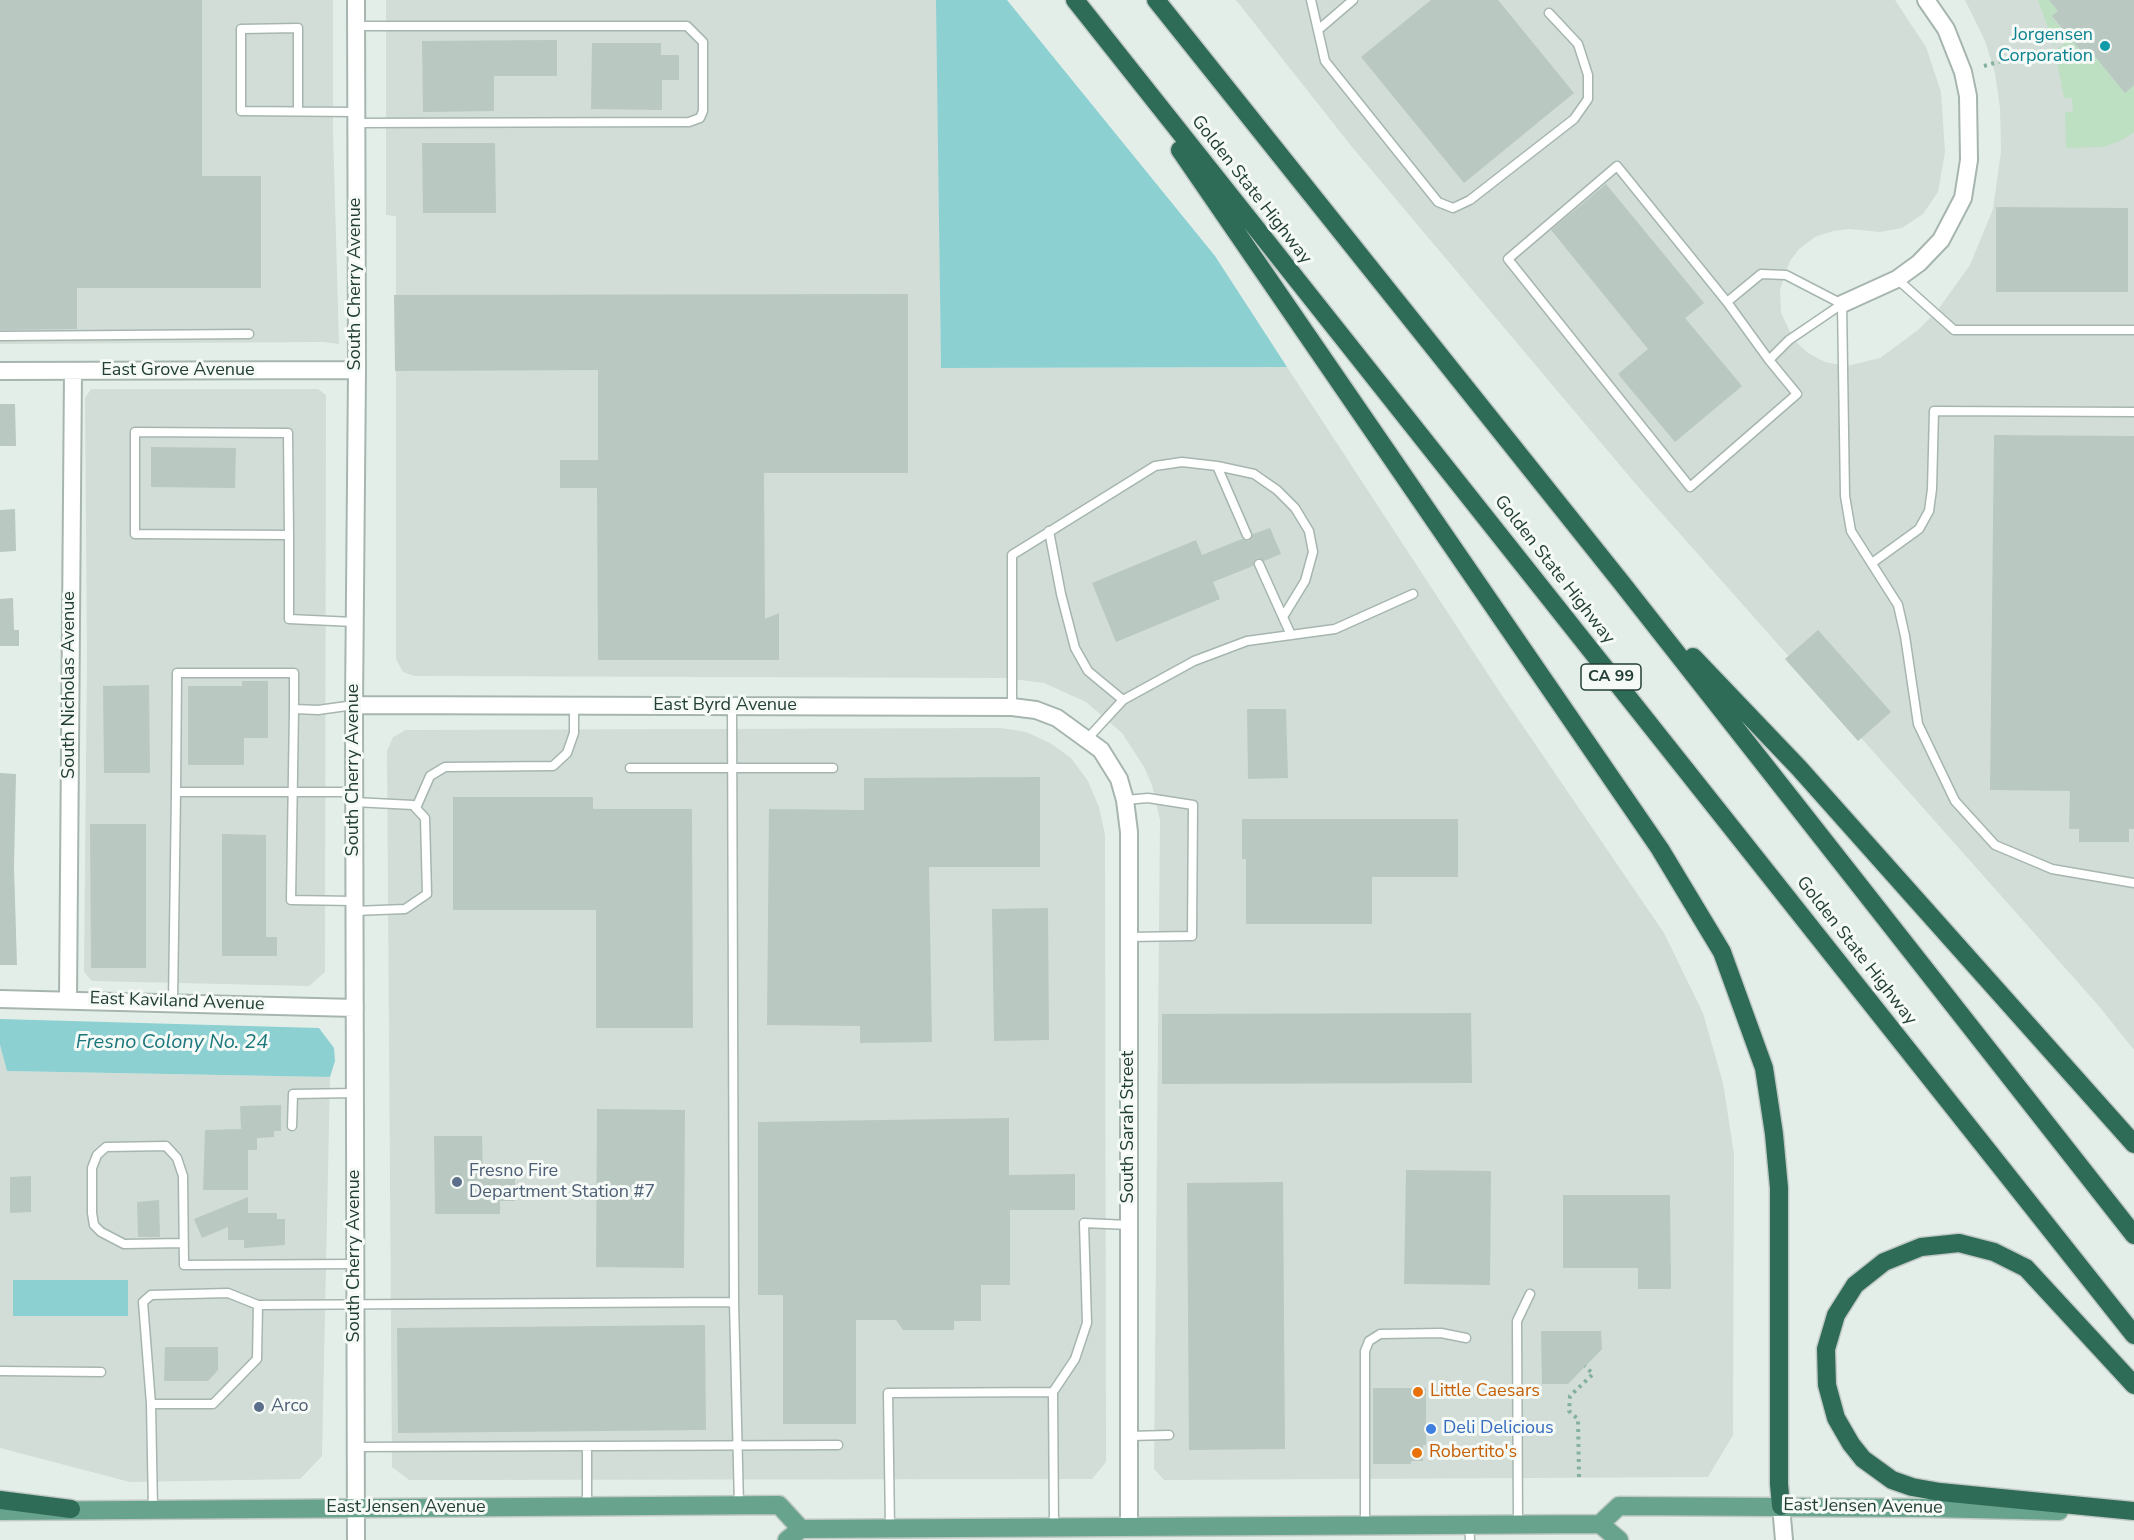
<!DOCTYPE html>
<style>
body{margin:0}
canvas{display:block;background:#e4eee8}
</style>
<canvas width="2134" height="1540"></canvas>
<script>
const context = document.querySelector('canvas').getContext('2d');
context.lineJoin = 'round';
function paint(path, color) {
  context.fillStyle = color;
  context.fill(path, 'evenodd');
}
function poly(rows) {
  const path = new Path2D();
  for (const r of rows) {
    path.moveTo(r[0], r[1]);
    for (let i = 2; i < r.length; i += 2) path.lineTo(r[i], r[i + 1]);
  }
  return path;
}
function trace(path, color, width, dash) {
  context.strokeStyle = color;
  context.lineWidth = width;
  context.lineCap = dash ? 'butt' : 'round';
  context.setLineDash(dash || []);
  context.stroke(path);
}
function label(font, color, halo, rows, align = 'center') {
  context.font = font + ' "Nunito Sans",sans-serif';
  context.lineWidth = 6;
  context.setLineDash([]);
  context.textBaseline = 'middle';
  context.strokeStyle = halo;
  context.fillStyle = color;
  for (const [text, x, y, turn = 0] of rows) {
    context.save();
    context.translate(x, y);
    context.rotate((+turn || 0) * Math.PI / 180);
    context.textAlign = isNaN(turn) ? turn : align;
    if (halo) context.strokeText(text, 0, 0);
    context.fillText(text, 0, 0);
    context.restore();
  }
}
paint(poly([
 [0,0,333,0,333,132,339,344,323,342,0,344],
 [386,0,937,0,941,368,1287,367,1501,694,1664,933,1703,1013,1723,1083,1734,1154,1733,1435,1708,1477,1164,1480,1154,1469,1160,820,1152,785,1144,767,1122,733,1086,702,1044,683,1005,678,414,676,403,672,396,659,396,216,386,215],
 [1236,0,1895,0,1926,47,1941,92,1945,152,1938,192,1923,214,1902,228,1880,232,1850,229,1833,231,1815,237,1799,249,1790,261,1780,289,1781,313,1794,340,1808,353,1825,362,1847,366,1880,358,1918,330,1937,311,1970,265,1993,209,2001,151,2000,108,1995,73,1985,41,1965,0,2134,0,2134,1050,2098,1005,1634,482,1352,147],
 [91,389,318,389,326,395,325,972,309,986,92,981,84,972,87,658,85,398],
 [1001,728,1026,732,1050,743,1071,758,1088,781,1099,807,1105,835,1106,1462,1092,1479,409,1480,392,1467,387,751,393,737,406,730],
 [0,1045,7,1071,330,1077,322,1456,300,1479,130,1482,0,1448]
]), '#d2ddd7');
paint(poly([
 [2038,0,2049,0,2058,11,2052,17,2067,34,2054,45],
 [2070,38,2087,58,2093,54,2125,93,2134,85,2134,132,2124,139,2104,147,2066,148,2065,112,2073,112,2072,98,2064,98,2055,51]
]), '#bddfc2');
paint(poly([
 [936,0,1007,0,1215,256,1287,367,941,368],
 [0,1019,319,1028,334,1048,335,1061,330,1077,7,1071,0,1045],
 [13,1280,128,1280,128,1316,13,1316]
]), '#8cd0d2');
paint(poly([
 [0,0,202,0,202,176,261,176,261,288,77,288,77,329,0,330],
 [1431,0,1498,0,1574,93,1464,183,1361,57],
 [2049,0,2134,0,2134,85,2125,93,2093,54,2087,58,2052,16,2058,11],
 [557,40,557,76,494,76,494,111,423,112,422,41],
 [592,43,661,43,661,55,679,55,679,80,662,80,662,110,591,109],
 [422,143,495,143,496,213,423,213],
 [1606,184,1704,303,1685,318,1742,386,1675,442,1618,374,1648,349,1551,230],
 [1996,207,2128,208,2128,292,1996,292],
 [908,294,908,473,764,473,765,619,779,613,779,660,598,660,597,488,560,488,560,460,598,460,598,370,395,371,394,295],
 [0,404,15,404,16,446,0,446],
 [1994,435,2134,436,2134,829,2129,829,2129,842,2079,842,2079,829,2069,829,2070,791,1990,790],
 [151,447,236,448,235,488,151,487],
 [15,509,16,551,0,552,0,510],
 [1270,528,1281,554,1264,561,1257,558,1253,566,1213,582,1220,599,1116,642,1092,583,1196,540,1202,555,1242,539,1249,541,1253,534],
 [13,598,14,630,19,630,19,646,0,646,0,599],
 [1818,630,1891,712,1858,741,1785,659],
 [242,681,268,681,268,738,244,738,244,765,188,765,188,686,242,686],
 [149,685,150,773,104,773,103,686],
 [1247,709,1286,709,1288,778,1248,779],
 [0,773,16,774,14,867,17,965,0,965],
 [1040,777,1040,867,929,867,932,1042,860,1043,860,1026,767,1025,769,809,864,810,864,778],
 [453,797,593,797,593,809,692,809,693,1028,596,1028,596,910,453,910],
 [1242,819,1458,819,1458,877,1372,877,1372,924,1246,924,1246,859,1242,859],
 [90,824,146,824,146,968,91,968],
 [222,834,266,835,266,937,277,937,277,956,222,956],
 [1048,908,1049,1040,994,1041,992,909],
 [1471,1013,1472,1083,1162,1084,1162,1014],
 [281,1105,281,1131,274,1131,274,1137,257,1138,257,1150,248,1150,248,1190,203,1190,205,1130,241,1129,240,1106],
 [597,1109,685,1110,684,1268,596,1267],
 [1009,1118,1009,1175,1075,1174,1075,1210,1010,1210,1010,1285,981,1285,981,1321,954,1321,954,1330,903,1330,896,1320,856,1320,856,1424,783,1424,783,1295,758,1295,758,1122],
 [434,1136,482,1136,483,1176,515,1176,515,1201,500,1201,500,1214,435,1214],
 [1406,1170,1491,1171,1490,1285,1404,1284],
 [31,1176,31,1212,10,1213,10,1177],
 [1283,1182,1285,1449,1189,1450,1187,1183],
 [1563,1195,1670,1195,1671,1289,1638,1289,1638,1268,1563,1268],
 [248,1197,248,1213,277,1213,277,1219,285,1219,285,1245,244,1248,244,1240,228,1240,228,1227,202,1238,194,1219],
 [159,1200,160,1237,138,1237,137,1202],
 [705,1325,706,1430,398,1433,397,1328],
 [1541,1331,1601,1331,1602,1349,1568,1384,1542,1384],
 [165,1347,218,1347,218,1370,208,1381,164,1381],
 [1373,1388,1426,1388,1426,1445,1423,1445,1423,1461,1411,1461,1411,1464,1373,1464]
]), '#b9c8c1');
const lane = poly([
 [1311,0,1325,61,1438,202,1453,208,1470,200,1574,119,1588,99,1588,75,1578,44,1549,13],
 [1318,30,1353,0],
 [298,111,298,28,241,29,241,111,355,112],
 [355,123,689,122,700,118,703,111,703,42,687,26,356,26],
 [1897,279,1954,330,2134,330],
 [1727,302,1761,274,1786,275,1842,304],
 [1842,304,1845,496,1851,531,1898,605,1905,636,1918,724,1955,801,1995,845,2052,869,2134,883],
 [0,336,249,334],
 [1769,360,1727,302,1617,166,1508,259,1690,487,1797,394,1769,360,1789,340,1842,304],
 [1217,466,1254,474,1277,490,1295,508,1309,531,1313,552,1305,581,1283,617],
 [1049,531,1061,594,1075,648,1088,671,1123,700],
 [289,535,135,534,135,432,288,433,289,535,289,619,354,622],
 [1872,563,1919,529,1929,511,1932,489,1934,411,2134,412],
 [1259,564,1291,635],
 [354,705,318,710,294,709,291,900,354,901],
 [1012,707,1012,555,1155,466,1182,462,1217,466,1247,535],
 [1088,738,1123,700,1194,661,1247,641,1335,629,1413,594],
 [630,768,833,768],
 [176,792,177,673,294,673,294,709],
 [1125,800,1148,798,1193,805,1192,936,1129,937],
 [354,802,413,805,425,818,427,894,405,909,354,911],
 [416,808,430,776,445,767,553,766,567,753,574,733,574,706],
 [173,1002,176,792,354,792],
 [292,1126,293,1094,355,1093],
 [183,1243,124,1244,101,1232,94,1225,92,1213,92,1168,97,1155,106,1147,166,1146,177,1158,183,1176,184,1265,355,1264],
 [734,1302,739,1505],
 [0,1371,101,1372],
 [1053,1392,1075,1359,1087,1323,1084,1223,1129,1225],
 [151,1404,143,1302,151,1295,228,1293,258,1305],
 [1129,1436,1169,1435],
 [587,1446,587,1507],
 [356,1447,838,1445],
 [153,1509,151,1404,213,1404,257,1359,258,1305,734,1302,732,706],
 [1469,1524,1470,1540],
 [1518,1524,1517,1321,1530,1294],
 [1365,1525,1365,1351,1369,1341,1380,1334,1441,1333,1466,1338],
 [890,1528,888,1393,1053,1392,1054,1527]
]);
const street = poly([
 [356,0,357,370,354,705,356,1540],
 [1842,304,1897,279,1919,263,1941,240,1963,198,1969,160,1968,96,1963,72,1946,29,1926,0],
 [0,371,357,370],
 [354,705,1012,707,1036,710,1057,718,1101,750,1119,779,1125,800,1129,832,1129,1527],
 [0,999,355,1008],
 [68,999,73,371],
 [1781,1506,1784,1540]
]);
const primary = poly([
 [0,1511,779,1505,801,1529],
 [1600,1524,1619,1506,1928,1508,2059,1511],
 [787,1540,801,1529,1600,1524,1619,1540]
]);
const highway = poly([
 [1075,0,2134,1335],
 [1156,0,1621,582,2134,1235],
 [1180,150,1660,849,1722,952,1764,1068,1774,1134,1779,1188,1779,1484,1781,1506],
 [1693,657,1799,768,2134,1144],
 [2134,1385,2026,1268,1994,1252,1959,1243,1921,1247,1884,1262,1855,1285,1836,1315,1826,1349,1827,1385,1836,1418,1851,1444,1863,1459,1892,1480,1912,1487,1940,1492,2134,1511],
 [0,1500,71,1509]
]);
trace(lane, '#a6b6af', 11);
trace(street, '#a6b6af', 20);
trace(primary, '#c1c9c6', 21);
trace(highway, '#c1c9c6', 21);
trace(poly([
 [1984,66,2035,51],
 [1579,1477,1578,1419,1569,1411,1570,1396,1593,1374,1585,1366]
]), '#84b19e', 4, [3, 4.5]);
trace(lane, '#fff', 8);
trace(street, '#fff', 16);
trace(primary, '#68a38d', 18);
trace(highway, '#2f6c58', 18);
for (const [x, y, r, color] of [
 [2105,46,6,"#0f9aa8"],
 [457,1182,6,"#5c6f8a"],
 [1418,1392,6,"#e8710a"],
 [259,1407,6,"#5c6f8a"],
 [1431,1429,6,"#3f7fe0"],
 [1417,1453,6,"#e8710a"]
]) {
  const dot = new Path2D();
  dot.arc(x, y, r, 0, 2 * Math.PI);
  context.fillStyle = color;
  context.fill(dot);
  trace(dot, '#f5faf7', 2);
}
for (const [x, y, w] of [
 [1611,677,60]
]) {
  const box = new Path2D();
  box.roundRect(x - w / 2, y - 13, w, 26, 4.5);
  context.fillStyle = '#f5faf7';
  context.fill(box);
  trace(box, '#233f35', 1.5);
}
label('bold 16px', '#233f35', null, [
 ["CA 99",1611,677]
]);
label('18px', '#0d838f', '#f5faf7', [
 ["Jorgensen",2093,36],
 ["Corporation",2093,57]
], 'right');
label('18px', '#233f35', '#f5faf7', [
 ["Golden State Highway",1251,190,52],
 ["South Cherry Avenue",356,284,-90],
 ["East Grove Avenue",178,371],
 ["Golden State Highway",1554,570,52],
 ["South Nicholas Avenue",70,685,-90],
 ["East Byrd Avenue",725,706],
 ["South Cherry Avenue",354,770,-90],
 ["Golden State Highway",1856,951,52],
 ["East Kaviland Avenue",177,1002,2],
 ["South Sarah Street",1129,1127,-90],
 ["South Cherry Avenue",355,1256,-90],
 ["East Jensen Avenue",1863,1507,1],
 ["East Jensen Avenue",406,1508]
]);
label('18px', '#4e5e75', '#f5faf7', [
 ["Fresno Fire",469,1172],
 ["Department Station #7",469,1193],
 ["Arco",271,1407]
], 'left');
label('18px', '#c56008', '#f5faf7', [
 ["Little Caesars",1430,1392],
 ["Robertito's",1429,1453]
], 'left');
label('18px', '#366cbe', '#f5faf7', [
 ["Deli Delicious",1443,1429]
], 'left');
label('italic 20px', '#1c777c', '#f5faf7', [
 ["Fresno Colony No. 24",172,1043]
]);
</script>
